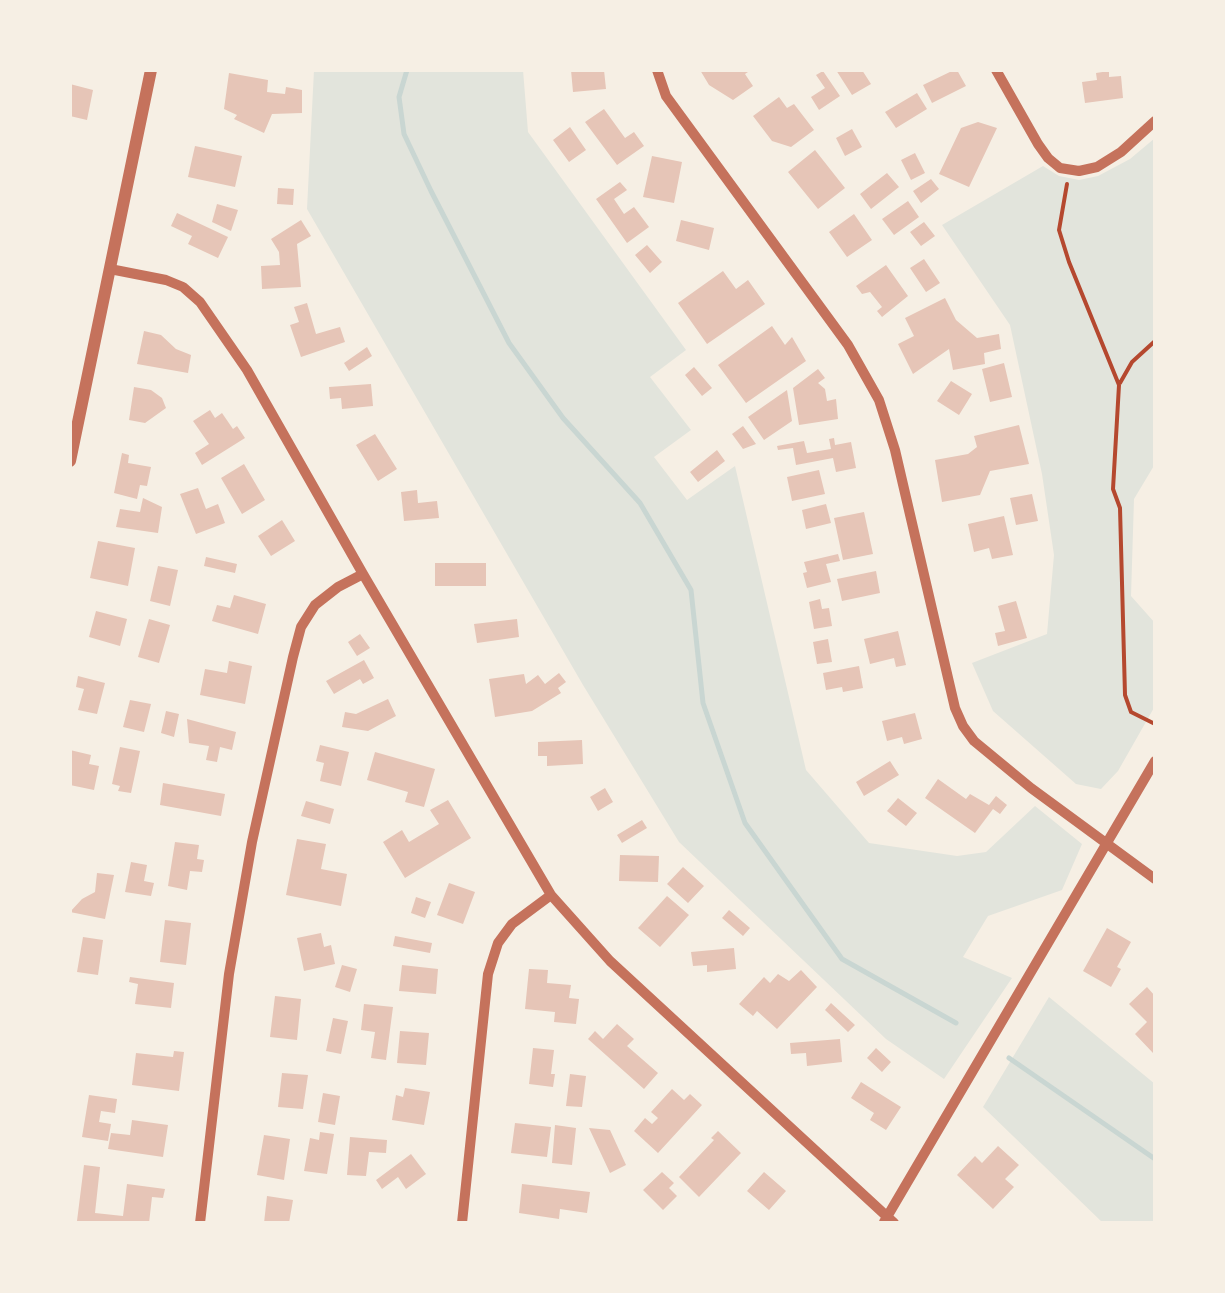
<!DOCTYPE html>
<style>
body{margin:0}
#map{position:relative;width:1225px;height:1293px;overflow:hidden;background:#f6efe4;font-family:"Open Sans",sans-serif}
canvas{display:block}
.frame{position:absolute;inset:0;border:72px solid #f6efe4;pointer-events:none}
</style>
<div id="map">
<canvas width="1225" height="1293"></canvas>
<div class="frame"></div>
</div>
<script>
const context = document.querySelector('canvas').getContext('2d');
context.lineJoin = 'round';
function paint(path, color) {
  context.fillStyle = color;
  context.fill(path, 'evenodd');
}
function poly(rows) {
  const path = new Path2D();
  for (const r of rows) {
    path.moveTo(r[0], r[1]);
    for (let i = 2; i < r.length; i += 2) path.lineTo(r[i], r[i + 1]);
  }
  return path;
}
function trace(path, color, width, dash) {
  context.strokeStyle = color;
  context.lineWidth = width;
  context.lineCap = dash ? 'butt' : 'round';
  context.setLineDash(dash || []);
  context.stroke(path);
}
paint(poly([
 [314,70,523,70,528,132,686,350,650,377,691,430,654,457,687,500,735,466,806,770,869,843,957,856,986,852,1035,806,1082,844,1062,890,988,916,963,957,1012,978,944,1079,886,1039,679,842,583,685,307,209],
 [1155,138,1155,464,1134,499,1131,596,1155,623,1155,706,1118,771,1101,789,1076,784,993,711,972,663,1047,634,1054,555,1042,474,1010,325,942,225,1043,166,1059,176,1079,180,1098,176,1130,159],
 [1049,997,1155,1084,1155,1223,1103,1223,983,1107]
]), '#e2e4dc');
trace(poly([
 [407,70,399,97,404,134,431,191,509,343,563,418,640,503,691,590,703,703,745,823,842,959,956,1023],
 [1009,1058,1155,1159]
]), '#c9d6d2', 5);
paint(poly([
 [571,70,604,70,606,89,573,92],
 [700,70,751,70,745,74,753,86,733,100,709,85],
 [836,70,862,70,871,84,852,95],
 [954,70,957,70,966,86,932,103,923,85],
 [823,71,840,96,819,110,811,97,825,88,816,75],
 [1109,71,1109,77,1121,76,1123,98,1085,103,1082,82,1097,80,1096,73],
 [229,73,268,80,267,92,285,94,286,87,302,90,302,113,272,114,264,133,234,119,237,115,224,109],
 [70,84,93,90,87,120,70,116],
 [917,93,927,109,896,128,885,112],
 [779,97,787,108,794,104,814,130,791,147,772,141,753,116],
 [604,109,625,138,634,132,644,146,617,165,585,122],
 [978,122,997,128,969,187,939,174,961,128],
 [570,127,586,150,569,162,553,140],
 [852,129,862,147,845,156,836,138],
 [195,146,242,156,235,187,188,177],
 [815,150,845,188,818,209,788,172],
 [915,153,925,173,911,180,901,160],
 [652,156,682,162,674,203,643,197],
 [887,173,899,187,871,209,860,194],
 [931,179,939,189,921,203,913,191],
 [620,182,627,190,614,199,624,214,634,207,649,227,627,243,596,199],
 [278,188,294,189,293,205,277,204],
 [908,201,919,217,894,235,882,219],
 [217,204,238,210,231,231,212,222],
 [177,213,228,237,218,258,188,244,192,236,171,226],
 [854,214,872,240,847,257,829,232],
 [301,220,311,236,297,244,301,287,262,289,261,266,280,265,279,252,271,239],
 [681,220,714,228,709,250,676,241],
 [924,222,935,236,921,246,910,232],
 [647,245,662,262,650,273,635,255],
 [924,259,940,283,926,292,910,268],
 [886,265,908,296,882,317,877,311,882,307,870,292,862,294,856,286],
 [723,271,736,289,748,280,765,304,707,344,678,303],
 [945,298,956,320,977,338,999,334,1001,349,984,353,985,364,953,370,949,349,913,374,898,344,914,336,905,318],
 [307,303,316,334,340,327,345,342,301,357,290,325,299,322,294,307],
 [772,326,785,345,792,337,806,361,746,403,718,365],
 [144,331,161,335,176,349,191,355,188,373,137,364],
 [367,347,372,356,349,371,344,363],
 [1004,363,1012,397,990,402,982,369],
 [694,367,712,388,702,396,685,375],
 [818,369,825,378,818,383,825,389,827,401,836,399,838,419,799,425,793,388],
 [951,381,972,394,959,415,937,401],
 [371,384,373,406,342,409,341,398,330,399,329,387],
 [134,387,151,390,162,398,166,408,145,423,129,420],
 [787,390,792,421,764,440,748,417],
 [210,410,215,418,222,413,233,429,237,426,245,438,202,465,195,453,209,444,193,421],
 [1019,425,1029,464,990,471,980,495,942,502,935,460,968,454,977,447,974,436],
 [743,426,756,444,743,449,732,434],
 [375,434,397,469,378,481,356,445],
 [834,438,835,445,851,442,856,468,836,472,833,458,796,465,793,448,778,450,777,446,804,441,807,453,831,449,829,439],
 [717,450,725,461,698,482,690,472],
 [122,453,129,455,128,463,151,467,147,486,140,485,137,499,114,493],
 [244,464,265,500,242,514,221,478],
 [819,470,825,494,792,501,787,477],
 [198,488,206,509,218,504,225,523,196,534,180,494],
 [417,490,418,503,437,501,439,518,404,521,401,492],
 [1032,494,1038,521,1016,525,1010,498],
 [143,498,162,507,158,533,116,527,120,509,140,512],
 [826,504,831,523,806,529,802,510],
 [864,512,873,554,843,560,834,518],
 [1004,516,1013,555,992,559,989,548,974,552,968,524],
 [282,520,295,541,271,556,258,536],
 [98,541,135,548,128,586,90,578],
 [838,554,840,561,826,564,831,582,807,588,803,573,807,572,804,562],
 [206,557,237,564,235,573,204,566],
 [435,563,486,563,486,586,435,586],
 [158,566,178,570,170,606,150,601],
 [876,571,880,593,842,601,837,579],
 [234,595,266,604,258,634,212,621,217,605,230,608],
 [820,599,822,609,829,608,832,626,814,629,809,602],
 [1016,601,1027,638,998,646,995,633,1005,631,998,606],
 [96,611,127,619,120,646,89,637],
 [149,619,170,625,159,663,138,657],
 [517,619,519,637,477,643,474,624],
 [898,631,906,665,896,667,894,658,870,664,864,639],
 [360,634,370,648,357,656,348,642],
 [828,639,832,662,817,664,813,642],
 [364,660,374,678,363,684,360,679,334,694,326,681],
 [229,661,252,666,245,704,200,695,205,669,227,673],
 [859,666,863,688,843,692,842,687,826,690,823,673],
 [559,673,566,682,558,688,561,693,532,711,495,717,489,679,524,674,526,684,538,675,545,684],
 [78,676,105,683,97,714,78,710,84,689,76,687],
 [388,699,396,716,368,731,342,727,345,712,356,714],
 [130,700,151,704,144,732,123,727],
 [166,711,179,714,174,737,161,733],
 [915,713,922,739,904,744,902,737,887,741,882,721],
 [187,719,236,732,232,750,220,747,217,762,206,760,209,746,189,743],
 [582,740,583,764,547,766,547,756,538,756,538,742],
 [320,745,349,752,341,786,320,781,324,763,316,761],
 [120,747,140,751,131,793,118,791,120,786,112,784],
 [70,750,91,755,89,764,99,766,94,790,70,785],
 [375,752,435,769,424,807,405,802,408,792,367,780],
 [890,761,899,775,864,796,856,782],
 [938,779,966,799,970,794,989,805,996,796,1007,805,1000,814,993,809,975,833,925,798],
 [163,783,225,794,221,816,160,805],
 [605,788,613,802,598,811,590,797],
 [898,798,917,813,906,826,887,811],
 [448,800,471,838,405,878,383,842,402,830,409,842,439,824,430,810],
 [306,801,334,809,330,824,301,816],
 [642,820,647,828,622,843,617,835],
 [297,839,326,844,321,869,347,874,341,906,286,895],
 [175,842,199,845,197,859,204,860,202,872,190,871,187,890,168,886],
 [620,855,659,856,658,882,619,881],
 [131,862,147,865,144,881,154,883,151,896,125,892],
 [683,867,704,886,688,903,667,884],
 [97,873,114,875,105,919,70,912,82,899,95,892],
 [449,883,475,892,463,924,437,915],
 [667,896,689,915,660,947,638,928],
 [416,897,431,902,425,918,411,913],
 [729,910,750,928,743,936,722,918],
 [165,920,191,923,186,965,160,962],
 [1107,928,1131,942,1117,967,1121,969,1111,987,1083,971],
 [321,933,324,947,331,945,335,964,304,971,297,938],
 [395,936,432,943,430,953,393,946],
 [83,937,103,940,98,975,77,972],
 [734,948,736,969,707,972,707,965,693,966,691,952],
 [342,965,357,969,350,992,335,987],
 [402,965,438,969,436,994,399,991],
 [529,969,548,970,547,983,571,985,569,998,579,999,576,1024,554,1022,555,1012,525,1009],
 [801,970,817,987,777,1029,757,1011,753,1016,739,1004,764,977,770,983,778,974,789,981],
 [130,977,174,983,171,1008,135,1004,138,984,129,982],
 [1147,987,1155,996,1155,1050,1153,1053,1135,1034,1147,1022,1129,1004],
 [275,996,301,999,297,1040,270,1037],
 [831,1003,855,1025,848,1032,825,1010],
 [364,1004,393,1007,386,1060,371,1058,375,1032,361,1030],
 [333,1018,348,1021,341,1054,326,1051],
 [617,1024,634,1039,627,1046,658,1073,644,1089,588,1039,595,1031,603,1039],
 [400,1031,429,1033,426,1065,397,1063],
 [840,1039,842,1062,807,1066,806,1053,791,1054,790,1043],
 [533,1048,554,1050,551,1074,555,1074,553,1087,529,1084],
 [876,1048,891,1062,882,1072,867,1058],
 [174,1051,184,1052,179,1091,132,1085,136,1053,173,1057],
 [282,1073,308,1075,303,1109,278,1107],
 [570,1074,586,1076,582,1107,566,1106],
 [861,1082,901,1107,886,1130,870,1120,874,1113,851,1098],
 [405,1088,430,1092,424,1125,392,1120,396,1095,403,1097],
 [672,1089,684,1100,690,1094,702,1105,658,1153,634,1131,645,1118,652,1124,658,1118,651,1112],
 [323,1093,340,1096,335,1125,318,1122],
 [89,1095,117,1099,115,1113,101,1111,99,1122,111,1124,108,1141,82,1137],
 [132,1120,168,1125,163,1157,108,1149,111,1133,130,1135],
 [515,1123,551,1127,547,1157,511,1153],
 [555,1125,576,1128,572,1165,552,1163],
 [589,1128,610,1130,626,1165,610,1173],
 [718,1131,741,1153,699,1197,679,1177,714,1140,711,1138],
 [320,1132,334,1134,327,1174,304,1171,310,1138,319,1140],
 [264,1135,290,1139,284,1180,257,1175],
 [350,1137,387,1140,386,1153,369,1152,366,1176,347,1175],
 [998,1146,1019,1165,1005,1179,1014,1187,993,1209,957,1175,975,1156,982,1163],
 [411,1154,426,1174,406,1189,398,1177,382,1189,376,1180],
 [84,1165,100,1167,95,1213,123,1216,127,1184,165,1189,163,1198,152,1197,149,1223,77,1221],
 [662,1172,674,1183,669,1188,677,1196,663,1210,643,1190],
 [764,1172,786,1191,769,1210,747,1191],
 [522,1184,590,1192,587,1213,560,1209,559,1219,519,1213],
 [267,1196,293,1200,289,1223,264,1223]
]), '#e6c5b7');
trace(poly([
 [1067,184,1059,230,1069,262,1119,385,1113,489,1120,508,1125,695,1131,712,1155,724],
 [1120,383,1132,362,1155,341]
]), '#b5482f', 4);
trace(poly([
 [657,70,666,96,848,345,879,400,895,450,955,708,963,726,974,741,1031,788,1155,879],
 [996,70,1038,144,1048,158,1060,168,1079,171,1097,167,1121,152,1155,121],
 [110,269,166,280,183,287,200,302,247,370,363,574,551,895,610,961,894,1223],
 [884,1222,1155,761],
 [200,1223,229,974,252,842,293,657,301,627,315,605,338,587,363,574],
 [462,1223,488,974,498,943,512,924,551,895]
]), '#c5725c', 10);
trace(poly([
 [70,461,151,70]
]), '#c5725c', 12);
</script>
